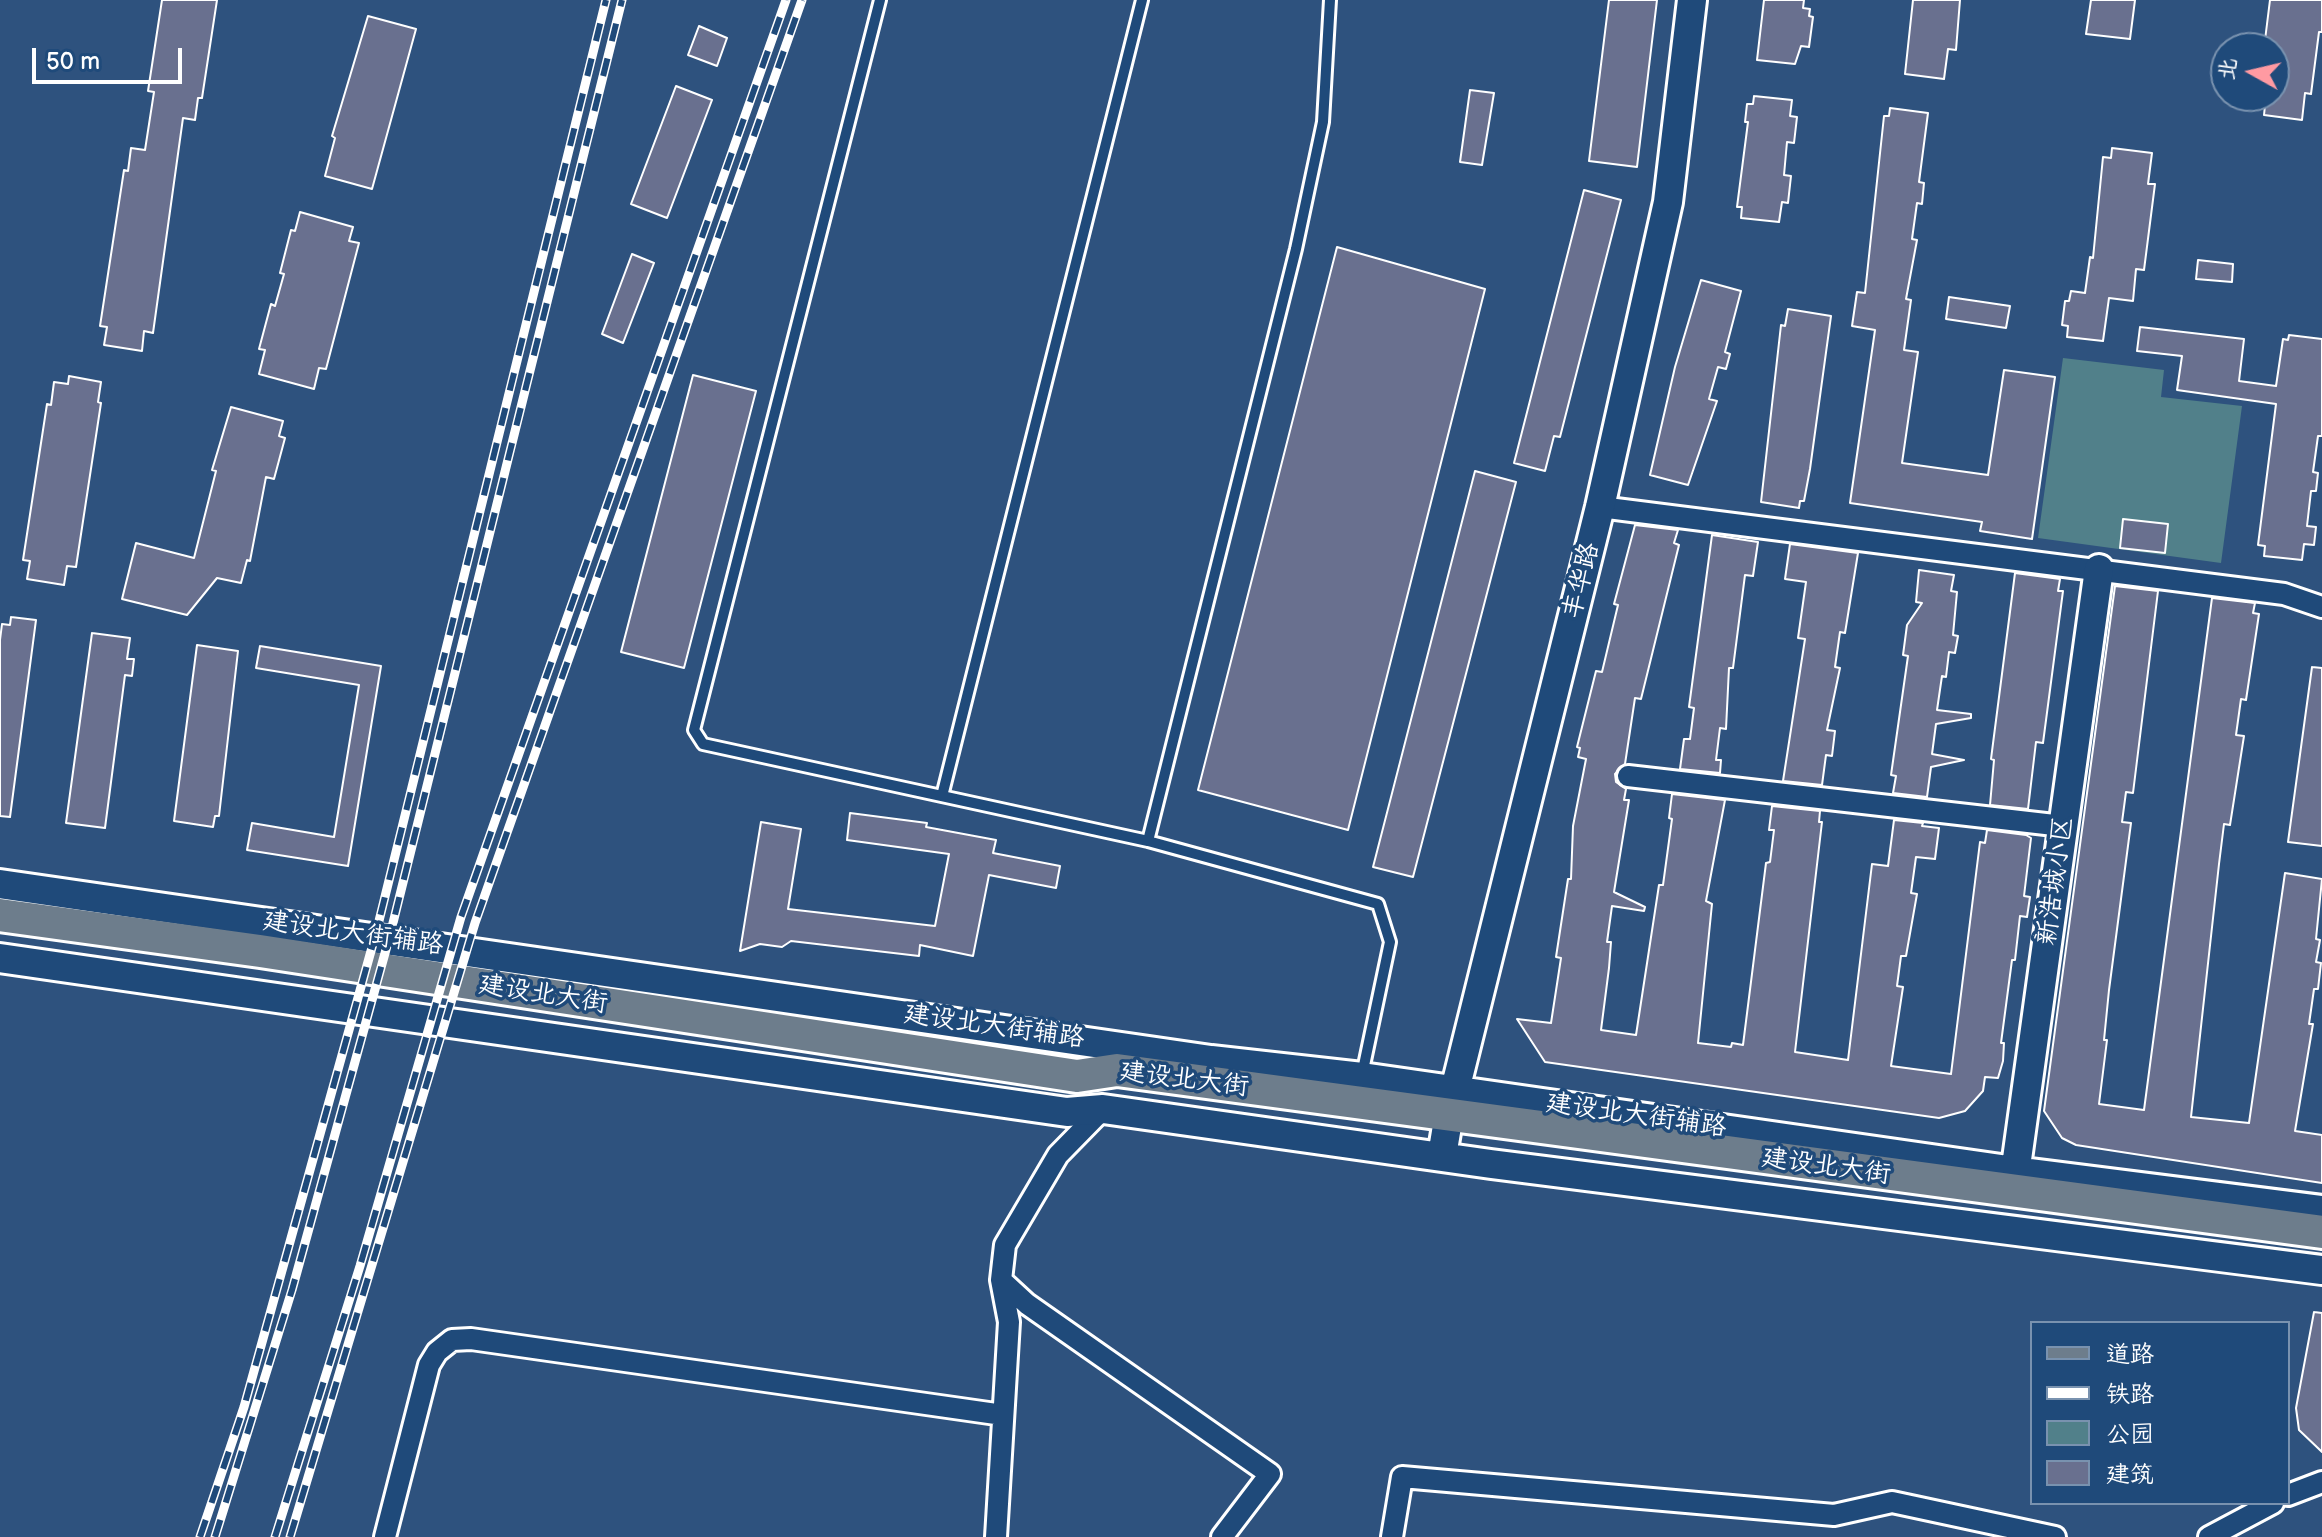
<!DOCTYPE html>
<meta charset="utf-8">
<style>
body{margin:0}
#map{position:relative;width:2322px;height:1537px;overflow:hidden;background:#2e527e;font-family:"Balsamiq Sans","LXGW WenKai TC",sans-serif}
canvas{display:block}
.legend{position:absolute;left:2030px;top:1321px;width:260px;height:184px;box-sizing:border-box;background:#1f4a7a;border:2px solid #7992af;margin:0;padding:10px 14px;list-style:none;font-size:24px;color:#fff}
.legend li{display:flex;align-items:center;gap:16px;height:40px}
.legend b{width:40px;border:2px solid #7992af}
.north{position:absolute;left:2210px;top:32px;width:80px;height:80px;box-sizing:border-box;background:#1f4a7a;border:2px solid #7992af;border-radius:50%;rotate:278deg;font-size:22px;font-weight:700;line-height:32px;text-align:center;color:#fff}
.north::after{content:'';display:block;margin:auto;width:28px;height:36px;background:#ff9aa2;clip-path:polygon(50% 0,100% 100%,50% 72%,0 100%)}
.scale{position:absolute;left:32px;top:48px;width:150px;height:36px;box-sizing:border-box;border:4px solid #fff;border-top:0;padding-left:10px;font-size:24px;line-height:28px;white-space:nowrap;color:#fff;-webkit-text-stroke:6px #1f4a7a;paint-order:stroke}
</style>
<div id="map">
<canvas width="2322" height="1537"></canvas>
<ul class="legend">
<li><b style="height:10px;background:#6d7d8c"></b>道路</li>
<li><b style="height:10px;background:#fff"></b>铁路</li>
<li><b style="height:22px;background:#51808a"></b>公园</li>
<li><b style="height:22px;background:#69708f"></b>建筑</li>
</ul>
<div class="north">北</div>
<div class="scale">50 m</div>
</div>
<script>
const context = document.querySelector('canvas').getContext('2d');
context.lineJoin = 'round';
function paint(path, color) {
  context.fillStyle = color;
  context.fill(path, 'evenodd');
}
function poly(rows) {
  const path = new Path2D();
  for (const r of rows) {
    path.moveTo(r[0], r[1]);
    for (let i = 2; i < r.length; i += 2) path.lineTo(r[i], r[i + 1]);
  }
  return path;
}
function trace(path, color, width, dash) {
  context.strokeStyle = color;
  context.lineWidth = width;
  context.lineCap = dash ? 'butt' : 'round';
  context.setLineDash(dash || []);
  context.stroke(path);
}
function label(font, color, halo, rows, align = 'center') {
  context.font = font + ' "Balsamiq Sans","LXGW WenKai TC",sans-serif';
  context.lineWidth = 7;
  context.setLineDash([]);
  context.textBaseline = 'middle';
  context.strokeStyle = halo;
  context.fillStyle = color;
  for (const [text, x, y, turn = 0] of rows) {
    context.save();
    context.translate(x, y);
    context.rotate((+turn || 0) * Math.PI / 180);
    context.textAlign = isNaN(turn) ? turn : align;
    if (halo) context.strokeText(text, 0, 0);
    context.fillText(text, 0, 0);
    context.restore();
  }
}
paint(poly([
 [2063,358,2164,370,2161,397,2242,406,2221,563,2038,538]
]), '#51808a');
const building = poly([
 [162,0,217,0,202,98,198,98,195,120,183,118,153,333,144,331,142,351,104,345,107,327,100,326,124,170,128,171,131,148,145,150,154,92,148,91,162,0],
 [1609,0,1657,0,1637,167,1589,161,1609,0],
 [1764,0,1804,0,1803,8,1810,9,1809,16,1813,17,1809,47,1801,46,1795,64,1757,60,1764,0],
 [1913,0,1960,0,1956,50,1948,49,1944,79,1905,74,1913,0],
 [2091,0,2135,0,2130,39,2086,34,2091,0],
 [2270,0,2322,0,2322,32,2319,32,2311,94,2305,93,2302,120,2264,115,2266,96,2274,96,2274,48,2264,48,2270,0],
 [368,16,416,29,372,189,325,176,335,138,332,136,368,16],
 [699,26,727,38,717,66,688,55,699,26],
 [676,86,712,100,667,218,631,204,676,86],
 [1470,90,1494,93,1482,165,1460,162,1470,90],
 [1754,96,1792,100,1790,116,1797,117,1794,143,1787,142,1784,175,1791,176,1788,203,1782,202,1779,222,1741,218,1742,207,1737,207,1748,122,1745,122,1747,104,1753,104,1754,96],
 [1890,108,1928,113,1919,182,1924,183,1922,204,1917,203,1912,239,1917,240,1906,299,1911,300,1904,350,1918,352,1902,463,1988,475,2004,370,2055,377,2032,539,1980,531,1982,522,1850,503,1875,330,1852,326,1857,292,1865,293,1884,116,1889,116,1890,108],
 [2112,148,2152,153,2148,184,2155,184,2144,270,2136,269,2133,301,2109,298,2103,341,2067,337,2068,326,2062,325,2065,301,2069,301,2071,291,2085,293,2090,257,2093,258,2103,157,2111,158,2112,148],
 [1584,190,1621,200,1560,437,1554,436,1545,471,1514,463,1584,190],
 [300,212,353,227,349,241,359,243,326,369,319,368,314,389,259,374,265,350,259,349,271,304,275,306,284,274,280,273,291,230,295,231,300,212],
 [1337,247,1485,289,1348,830,1198,790,1337,247],
 [632,254,654,263,623,343,602,334,632,254],
 [2198,260,2233,264,2232,282,2196,279,2198,260],
 [1701,280,1741,291,1725,352,1730,354,1726,369,1718,367,1709,399,1717,401,1688,485,1650,475,1675,367,1701,280],
 [1949,297,2010,306,2006,328,1946,319,1949,297],
 [1788,309,1831,316,1810,469,1804,501,1800,501,1799,508,1761,502,1781,325,1785,326,1788,309],
 [2140,327,2244,339,2239,381,2276,386,2283,339,2288,340,2289,335,2322,339,2322,436,2318,436,2313,472,2318,473,2316,491,2311,491,2307,526,2316,527,2314,545,2304,544,2302,560,2264,556,2265,546,2258,545,2276,404,2177,390,2182,356,2137,351,2140,327],
 [693,375,756,391,684,668,621,652,693,375],
 [69,376,101,382,98,402,101,403,76,567,67,566,64,585,27,579,30,561,23,560,47,404,51,405,54,382,68,384,69,376],
 [231,407,283,421,279,436,285,438,274,479,266,477,250,561,247,560,241,583,217,578,187,615,122,599,136,543,194,558,216,471,212,470,231,407],
 [1475,471,1516,482,1413,877,1373,867,1475,471],
 [2123,519,2168,524,2165,553,2120,548,2123,519],
 [1635,525,1678,530,1674,543,1679,545,1641,699,1635,698,1625,764,1615,774,1616,782,1626,789,1624,800,1629,800,1614,892,1645,907,1644,911,1612,906,1607,942,1611,942,1609,968,1601,1030,1636,1035,1659,885,1663,885,1672,819,1669,818,1672,794,1725,800,1706,901,1712,904,1698,1043,1731,1047,1732,1043,1743,1045,1766,863,1770,862,1774,830,1769,830,1772,806,1820,811,1819,822,1822,822,1795,1052,1848,1060,1872,864,1888,866,1894,820,1923,823,1922,826,1939,828,1935,859,1916,857,1911,893,1917,894,1906,956,1901,956,1897,986,1903,987,1891,1066,1951,1074,1980,842,1985,843,1987,830,2026,835,2031,838,2024,896,2030,897,2027,917,2020,916,2015,960,2012,960,2001,1043,2004,1043,2003,1061,1998,1078,1985,1077,1983,1091,1965,1111,1939,1118,1545,1062,1517,1019,1551,1023,1561,958,1556,957,1568,879,1571,879,1573,826,1586,759,1578,757,1580,748,1577,747,1596,671,1602,672,1618,605,1614,604,1635,525],
 [1712,535,1758,542,1753,576,1745,575,1733,668,1729,668,1726,729,1720,728,1716,760,1721,760,1720,773,1680,769,1684,739,1690,739,1694,708,1689,707,1712,535],
 [1790,544,1858,553,1845,633,1840,632,1835,667,1840,668,1827,730,1835,731,1832,756,1826,755,1822,785,1783,781,1805,639,1798,638,1806,582,1785,579,1790,544],
 [1919,570,1954,575,1951,591,1957,592,1953,635,1958,636,1955,653,1949,652,1946,677,1942,676,1937,710,1971,714,1971,718,1936,724,1932,754,1964,760,1931,767,1927,797,1893,793,1896,776,1891,775,1908,656,1903,655,1907,625,1922,603,1916,602,1919,570],
 [2015,573,2060,579,2058,591,2063,591,2043,743,2036,742,2028,809,1990,805,1994,760,1991,759,2015,573],
 [2115,586,2158,591,2133,793,2126,792,2122,822,2131,823,2109,990,2104,1040,2107,1040,2099,1104,2144,1110,2212,598,2255,603,2253,613,2259,614,2246,700,2241,699,2236,735,2244,736,2230,825,2224,824,2219,864,2191,1117,2249,1123,2285,873,2322,879,2316,939,2320,940,2316,962,2321,963,2318,989,2314,989,2309,1024,2313,1024,2295,1131,2322,1135,2322,1183,2076,1145,2062,1138,2044,1111,2115,586],
 [11,617,36,620,10,817,0,816,0,640,2,624,10,625,11,617],
 [92,633,130,638,127,659,134,659,132,676,125,675,105,828,66,823,92,633],
 [197,645,238,651,219,816,215,816,213,827,174,821,197,645],
 [260,646,381,666,348,866,247,850,252,823,334,837,359,685,256,668,260,646],
 [2312,667,2322,668,2322,846,2288,842,2312,667],
 [850,813,927,823,926,827,996,840,993,853,1060,866,1056,888,989,875,973,956,920,945,919,956,791,941,782,947,760,944,740,951,761,822,801,829,788,909,935,926,949,854,847,840,850,813],
 [2314,1312,2322,1313,2322,1452,2299,1430,2296,1408,2314,1312]
]);
paint(building, '#69708f');
trace(building, '#fff', 2);
const lane = poly([
 [880,0,694,730,703,744,1148,841,1378,904,1390,942,1362,1075],
 [942,796,1142,0],
 [1148,841,1296,249,1323,122,1330,0]
]);
const street = poly([
 [1600,507,2284,594,2322,607],
 [1628,776,2063,826],
 [1001,1280,1027,1304,1270,1474,1222,1537],
 [2288,1495,2322,1482],
 [385,1537,429,1365,437,1352,452,1340,471,1339,1003,1415],
 [996,1537,1009,1322,1001,1280,1005,1245,1058,1155,1103,1109],
 [1392,1537,1402,1477,1834,1515,1892,1502,2055,1537],
 [2209,1537,2273,1503]
]);
const secondary = poly([
 [0,884,1211,1060,1362,1077,2015,1171,2322,1210],
 [0,958,1067,1112,1103,1109,1491,1164,2322,1270],
 [1442,1156,1449,1114,1600,507,1668,202,1692,0],
 [2013,1188,2099,569]
]);
const primary = poly([
 [0,915,260,951,1077,1076,1117,1070,2322,1232]
]);
trace(lane, '#fff', 16);
trace(street, '#fff', 26);
trace(secondary, '#fff', 34);
trace(primary, '#fff', 38);
trace(lane, '#1f4a7a', 10);
trace(street, '#1f4a7a', 20);
trace(secondary, '#1f4a7a', 28);
trace(primary, '#6d7d8c', 32);
const rail = poly([
 [200,1537,244,1407,376,933,606,0],
 [215,1537,292,1290,390,935,622,0],
 [275,1537,360,1266,461,917,786,0],
 [290,1537,475,923,802,0]
]);
trace(rail, '#fff', 9);
trace(rail, '#1f4a7a', 6, [18]);
label('26px', '#fff', '#1f4a7a', [
 ["丰华路",1582,581,-76],
 ["新浩城小区",2056,881,-82],
 ["建设北大街辅路",353,934,8],
 ["建设北大街",543,995,9],
 ["建设北大街辅路",994,1027,8],
 ["建设北大街",1184,1080,7],
 ["建设北大街辅路",1636,1116,8],
 ["建设北大街",1826,1167,8]
]);
</script>
